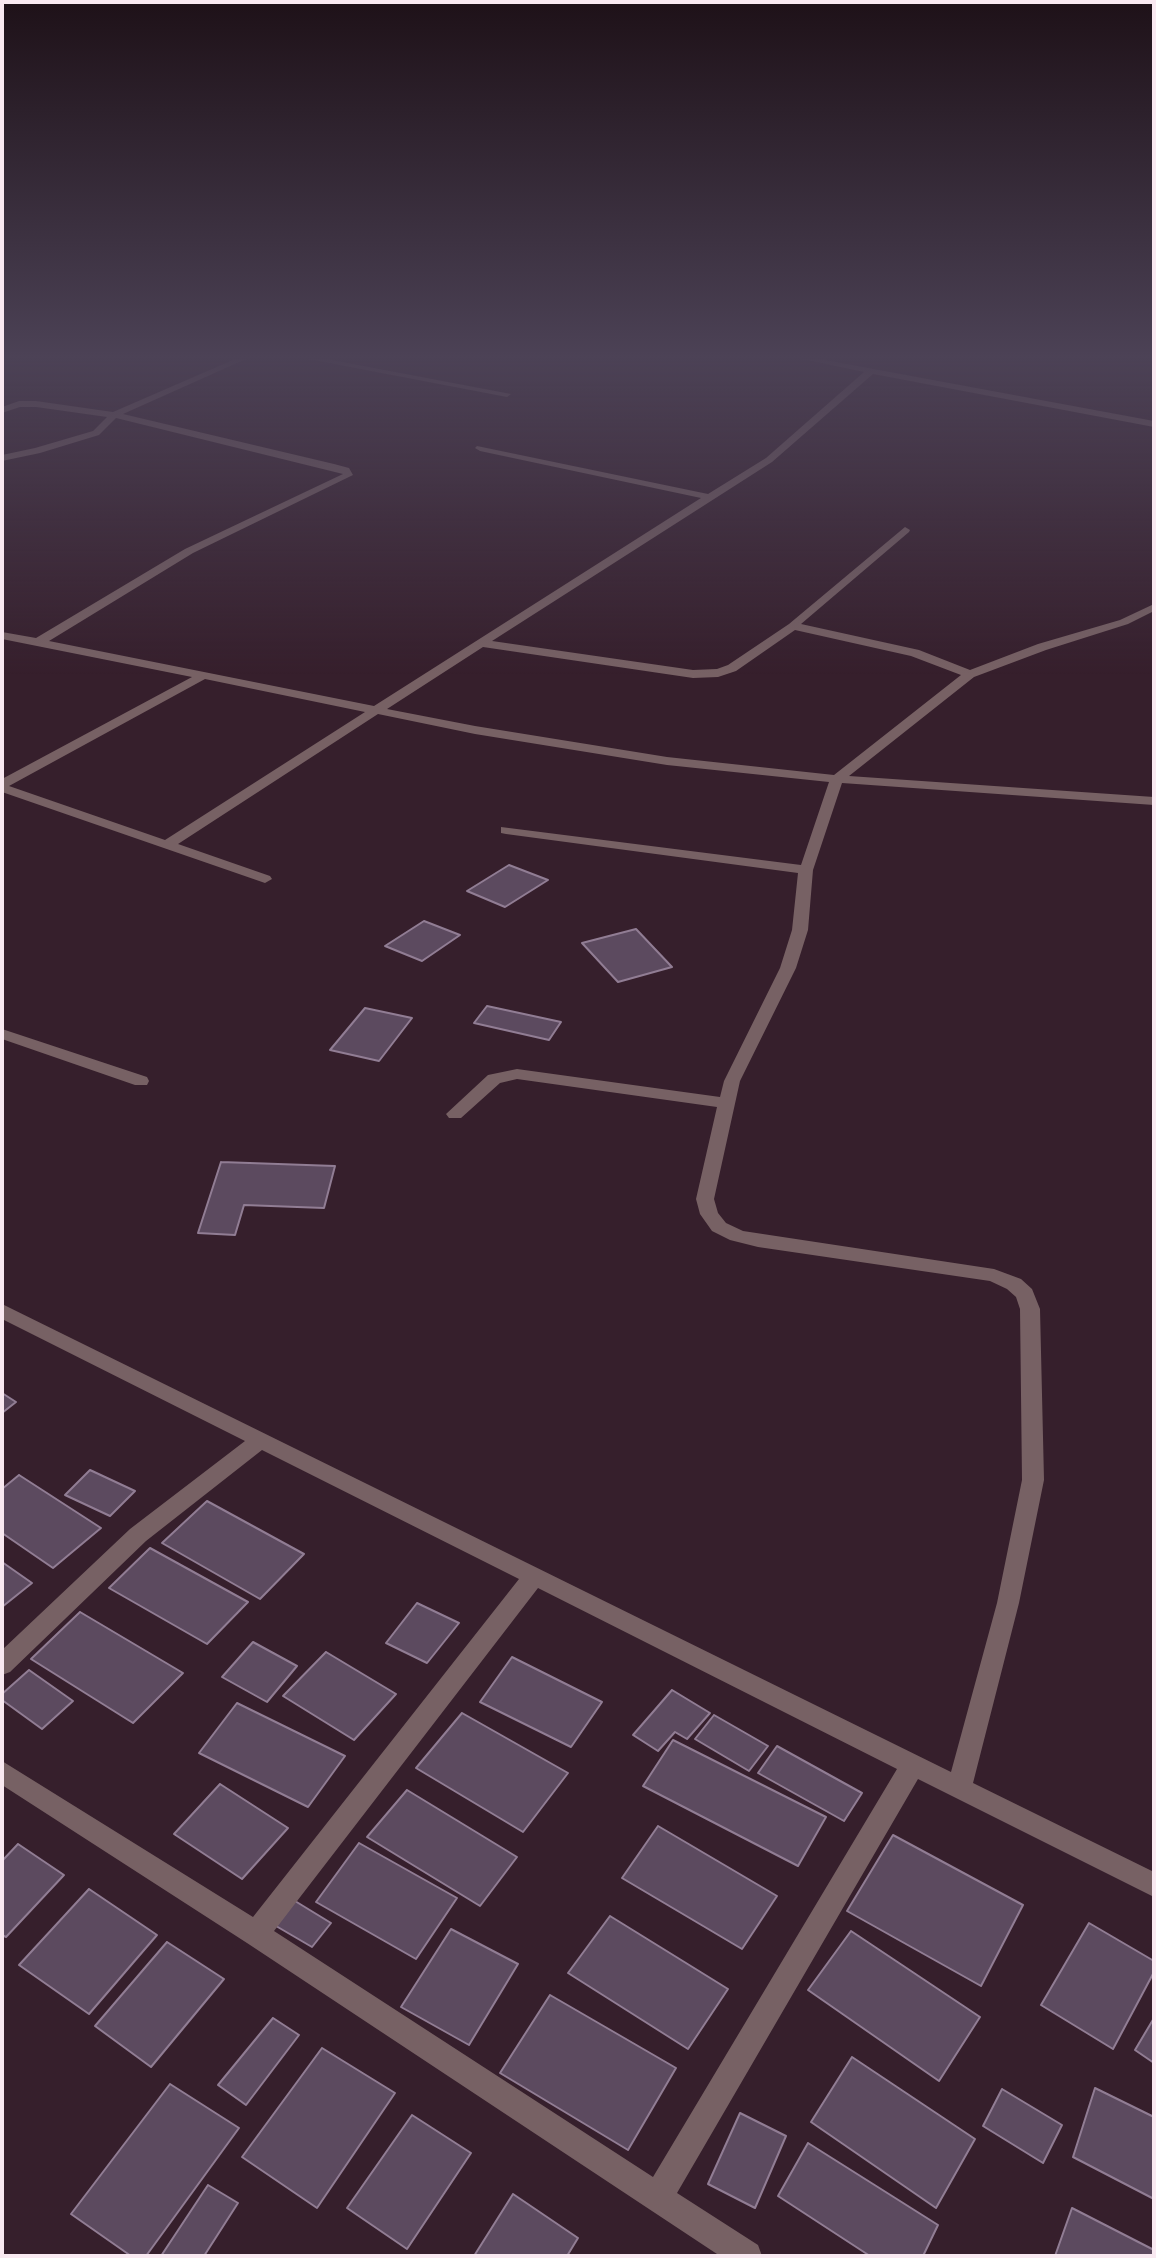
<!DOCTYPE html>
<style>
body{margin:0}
#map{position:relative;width:1156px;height:2258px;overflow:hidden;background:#361f2c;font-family:Lato,sans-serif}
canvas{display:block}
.frame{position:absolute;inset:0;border:4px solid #f9e9f1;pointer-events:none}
</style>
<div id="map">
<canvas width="1156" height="2258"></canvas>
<div class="frame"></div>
</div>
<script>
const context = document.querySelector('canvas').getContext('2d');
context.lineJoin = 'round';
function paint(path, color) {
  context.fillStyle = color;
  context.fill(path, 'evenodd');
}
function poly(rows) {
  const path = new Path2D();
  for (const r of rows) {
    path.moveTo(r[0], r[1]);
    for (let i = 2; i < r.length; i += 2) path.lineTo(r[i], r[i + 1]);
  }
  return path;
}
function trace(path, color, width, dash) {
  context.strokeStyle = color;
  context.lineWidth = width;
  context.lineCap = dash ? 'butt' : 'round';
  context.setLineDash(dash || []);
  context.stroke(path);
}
const building = poly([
 [509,865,548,880,505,907,467,891,509,865],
 [424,921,460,935,422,961,385,946,424,921],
 [636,929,672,967,618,982,582,943,636,929],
 [487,1006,561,1022,549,1040,474,1023,487,1006],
 [365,1008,412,1018,379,1061,330,1050,365,1008],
 [221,1162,335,1166,324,1208,244,1205,235,1235,198,1233,221,1162],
 [2,1393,16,1402,2,1413,2,1393],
 [90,1470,135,1491,110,1516,65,1495,90,1470],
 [19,1475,101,1528,53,1568,2,1533,2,1489,19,1475],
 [207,1501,304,1554,260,1599,162,1543,207,1501],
 [150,1548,248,1602,207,1644,109,1588,150,1548],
 [2,1562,32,1583,2,1607,2,1562],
 [417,1603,459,1623,427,1663,386,1643,417,1603],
 [80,1612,183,1673,133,1723,31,1659,80,1612],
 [253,1642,297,1666,267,1702,222,1677,253,1642],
 [326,1652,396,1694,354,1740,283,1696,326,1652],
 [512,1657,602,1702,571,1747,480,1702,512,1657],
 [29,1670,73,1701,42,1729,2,1700,2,1694,29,1670],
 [672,1690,710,1713,687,1739,675,1732,658,1751,633,1735,672,1690],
 [237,1703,345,1756,308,1807,199,1753,237,1703],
 [462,1713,568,1773,523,1832,416,1768,462,1713],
 [714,1715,768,1746,749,1771,695,1739,714,1715],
 [673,1740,826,1817,798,1866,643,1786,673,1740],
 [777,1746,862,1793,844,1821,758,1773,777,1746],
 [220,1784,288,1828,242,1879,174,1834,220,1784],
 [407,1790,517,1857,480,1906,367,1837,407,1790],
 [658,1826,777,1896,742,1949,622,1878,658,1826],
 [893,1835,1023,1905,981,1986,847,1911,893,1835],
 [359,1843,457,1898,416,1959,316,1902,359,1843],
 [18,1844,64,1875,6,1937,2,1935,2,1861,18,1844],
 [89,1889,157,1935,89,2014,19,1965,89,1889],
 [295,1901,331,1923,312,1947,276,1926,295,1901],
 [610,1916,728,1989,688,2049,568,1973,610,1916],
 [1089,1923,1154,1961,1154,1972,1113,2049,1041,2005,1089,1923],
 [451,1929,518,1964,469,2045,401,2007,451,1929],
 [851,1931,980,2017,939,2081,808,1990,851,1931],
 [167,1942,224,1979,151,2067,95,2026,167,1942],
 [550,1995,676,2068,628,2150,500,2073,550,1995],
 [273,2018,299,2035,246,2105,218,2085,273,2018],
 [1154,2018,1154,2063,1135,2050,1154,2018],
 [322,2048,395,2093,317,2208,242,2157,322,2048],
 [852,2057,975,2139,936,2208,811,2122,852,2057],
 [170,2084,239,2128,146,2256,131,2256,71,2214,170,2084],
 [1095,2088,1154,2117,1154,2199,1073,2157,1095,2088],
 [1002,2089,1062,2125,1043,2163,983,2126,1002,2089],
 [740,2113,786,2136,755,2208,708,2184,740,2113],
 [412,2115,471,2153,407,2249,347,2208,412,2115],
 [808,2143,938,2225,923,2256,870,2256,778,2196,808,2143],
 [208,2185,238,2203,204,2256,161,2256,208,2185],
 [513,2194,578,2238,567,2256,474,2256,513,2194],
 [1072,2208,1154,2250,1154,2256,1055,2256,1072,2208]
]);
paint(building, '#5c4a5f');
trace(building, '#917d94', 2);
paint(poly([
 [235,359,246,359,123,414,334,464,349,468,353,475,193,553,49,641,374,706,701,498,480,451,475,448,477,446,708,494,766,458,864,372,802,359,820,359,1154,421,1154,427,873,374,772,462,492,641,693,670,717,669,728,665,789,624,905,527,910,530,909,532,801,624,919,650,970,670,1038,644,1120,620,1154,604,1154,611,1128,624,1046,650,974,677,849,776,1154,797,1154,805,842,783,813,870,808,930,796,968,740,1081,714,1199,718,1213,726,1223,743,1231,994,1269,1021,1279,1032,1289,1040,1309,1044,1480,1019,1603,973,1783,1154,1872,1154,1897,918,1779,677,2193,758,2245,762,2256,720,2256,247,1943,2,1785,2,1761,253,1917,519,1579,262,1450,146,1541,10,1672,2,1675,2,1650,130,1529,245,1441,2,1319,2,1304,951,1772,997,1603,1022,1480,1020,1309,1016,1297,1007,1289,990,1281,758,1247,730,1240,712,1231,700,1214,696,1199,717,1107,517,1079,500,1083,461,1118,449,1118,446,1114,488,1075,517,1069,720,1097,724,1081,780,968,792,930,798,873,506,834,501,833,501,827,801,865,829,782,667,765,475,734,378,714,178,844,270,876,272,879,265,883,2,792,2,779,192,677,2,639,2,632,36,638,185,549,343,474,116,418,99,435,40,453,2,461,2,455,35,448,93,431,107,417,36,407,20,407,2,413,2,407,19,401,36,401,113,412,235,359],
 [795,630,911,656,961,675,834,775,667,757,475,726,387,709,483,647,693,678,718,677,736,671,795,630],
 [205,679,365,712,165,840,9,786,205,679],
 [538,1588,897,1769,653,2177,274,1931,538,1588],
 [308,359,327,359,511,394,507,397,308,359],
 [2,1029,147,1077,149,1081,147,1085,135,1085,2,1039,2,1029]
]), '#776164');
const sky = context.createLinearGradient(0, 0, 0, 675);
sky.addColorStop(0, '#1e1118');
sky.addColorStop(0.53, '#4c4256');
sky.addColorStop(1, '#4c425600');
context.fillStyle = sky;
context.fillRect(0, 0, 1156, 675);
</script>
